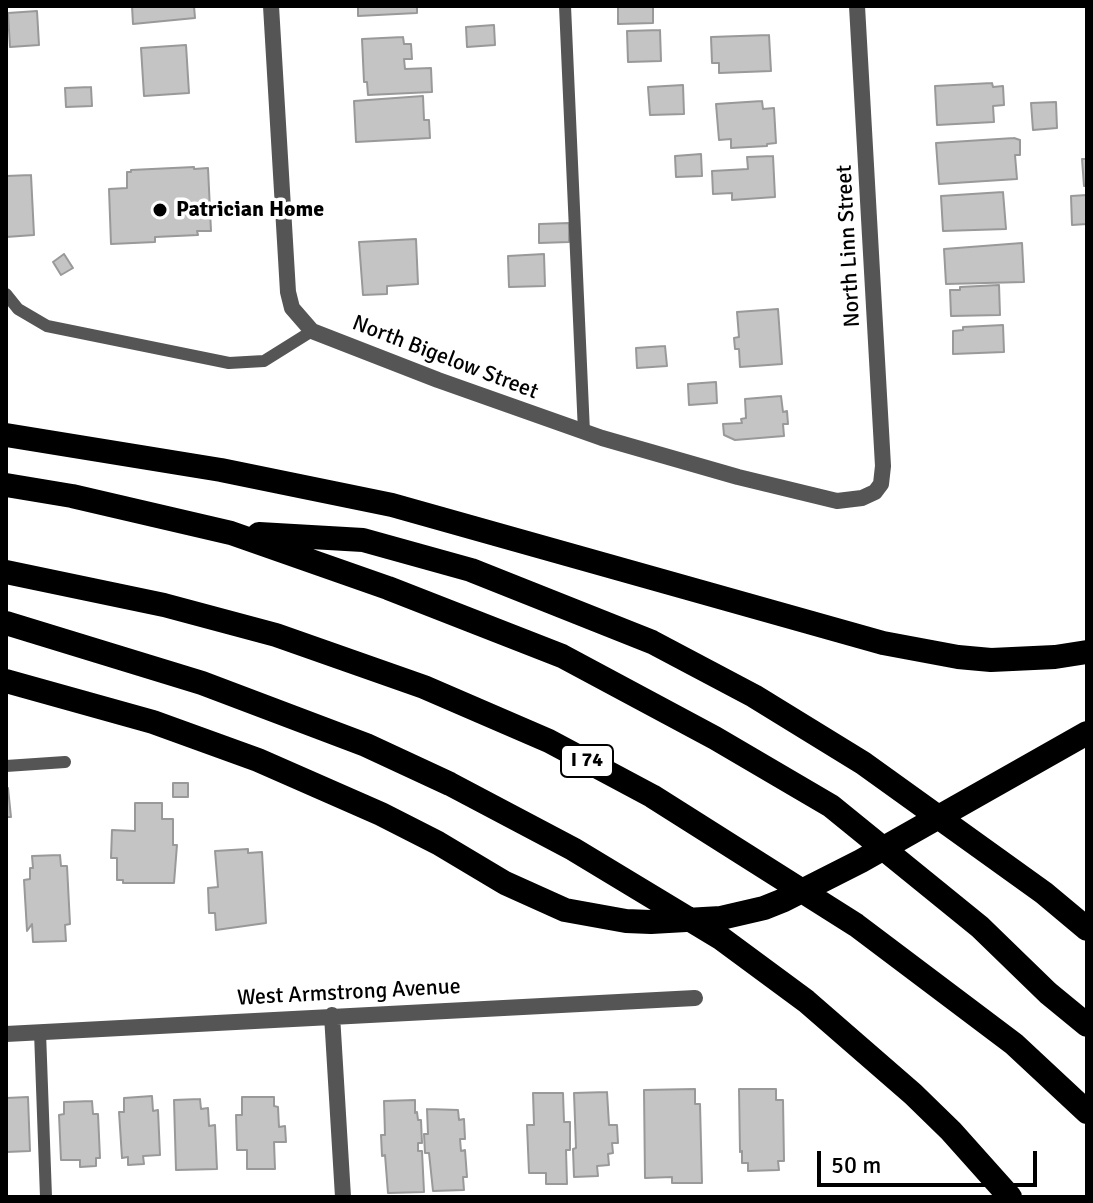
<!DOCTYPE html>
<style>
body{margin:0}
#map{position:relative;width:1093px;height:1203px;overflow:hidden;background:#fff;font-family:Signika,sans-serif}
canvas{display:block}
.frame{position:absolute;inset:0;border:8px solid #000;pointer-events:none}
.scale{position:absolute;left:817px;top:1151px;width:220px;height:36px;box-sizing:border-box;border:4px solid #000;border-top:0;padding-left:10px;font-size:24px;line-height:28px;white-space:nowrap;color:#000;-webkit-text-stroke:6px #fff;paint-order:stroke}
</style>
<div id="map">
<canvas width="1093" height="1203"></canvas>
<div class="frame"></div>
<div class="scale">50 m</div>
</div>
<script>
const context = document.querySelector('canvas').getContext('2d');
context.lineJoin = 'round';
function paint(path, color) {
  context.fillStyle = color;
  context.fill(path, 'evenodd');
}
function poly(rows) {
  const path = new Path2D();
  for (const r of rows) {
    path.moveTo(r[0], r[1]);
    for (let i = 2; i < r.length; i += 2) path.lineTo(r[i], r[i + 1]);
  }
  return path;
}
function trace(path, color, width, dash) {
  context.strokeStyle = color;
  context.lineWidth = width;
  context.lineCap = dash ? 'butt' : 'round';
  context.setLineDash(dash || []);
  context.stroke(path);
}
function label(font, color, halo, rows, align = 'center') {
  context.font = font + ' Signika,sans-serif';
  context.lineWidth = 7;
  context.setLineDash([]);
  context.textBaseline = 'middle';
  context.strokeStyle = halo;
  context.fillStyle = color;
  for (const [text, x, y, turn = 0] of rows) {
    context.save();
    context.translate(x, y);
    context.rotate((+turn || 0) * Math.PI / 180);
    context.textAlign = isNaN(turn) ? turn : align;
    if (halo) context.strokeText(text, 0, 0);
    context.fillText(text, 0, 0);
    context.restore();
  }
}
const building = poly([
 [132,6,194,6,195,18,133,24,132,6],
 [358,6,417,6,417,13,358,16,358,6],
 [618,6,653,6,653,23,618,24,618,6],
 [37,11,39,45,10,47,8,13,37,11],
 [494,25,495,45,467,47,466,27,494,25],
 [660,30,661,61,628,62,627,31,660,30],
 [769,35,771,71,719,73,719,63,712,63,711,37,769,35],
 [403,37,404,44,411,44,412,59,404,59,405,69,431,68,432,92,368,95,367,82,364,82,362,39,403,37],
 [186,45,189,93,144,96,141,48,186,45],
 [992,83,993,87,1003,86,1004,105,993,106,994,122,937,125,935,86,992,83],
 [683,85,684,114,650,115,648,87,683,85],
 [91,87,92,106,66,107,65,88,91,87],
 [423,96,424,120,429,120,430,138,356,142,354,101,423,96],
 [762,101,763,109,774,108,776,143,767,144,767,146,731,148,731,139,719,140,716,104,762,101],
 [1056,102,1057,128,1033,130,1031,103,1056,102],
 [1014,138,1020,140,1020,155,1015,155,1017,179,939,184,936,143,1014,138],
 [701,154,702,176,676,177,675,156,701,154],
 [773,156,775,197,732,200,732,193,713,194,712,171,748,169,747,157,773,156],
 [1082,159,1087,159,1087,186,1084,186,1082,159],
 [194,167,194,169,208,168,211,231,197,231,198,235,155,237,155,242,111,244,109,189,127,188,127,172,131,172,131,170,194,167],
 [31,175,34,235,6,237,6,176,31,175],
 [1003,192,1006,229,943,231,941,196,1003,192],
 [1087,195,1087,224,1072,225,1071,196,1087,195],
 [569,223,569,242,539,243,539,224,569,223],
 [416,239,418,284,387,286,387,294,363,295,359,242,416,239],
 [1022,243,1024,282,946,284,944,249,1022,243],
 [64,254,73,268,61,275,53,262,64,254],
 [544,254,545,286,509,287,508,256,544,254],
 [999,285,1000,315,951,316,950,290,960,290,960,287,999,285],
 [778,309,782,364,740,367,739,349,735,349,734,338,739,337,737,312,778,309],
 [1003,325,1004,352,953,354,953,331,963,330,963,327,1003,325],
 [665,346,667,366,637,368,636,348,665,346],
 [716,382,717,403,689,405,688,384,716,382],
 [781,396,783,412,787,411,788,424,783,424,784,436,735,440,724,435,723,424,742,423,741,419,746,418,745,399,781,396],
 [173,783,188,783,188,797,173,797,173,783],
 [6,788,8,788,11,817,6,817,6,788],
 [135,803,162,803,162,819,173,819,173,845,177,845,174,883,123,883,123,880,117,880,117,858,111,858,112,830,135,831,135,803],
 [248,849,248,853,262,852,266,923,216,930,215,913,209,913,208,888,218,887,215,851,248,849],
 [60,855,61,866,67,866,70,924,65,925,66,941,33,942,32,924,27,931,24,880,30,879,30,868,33,868,32,856,60,855],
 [695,1089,695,1104,700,1104,702,1183,672,1183,672,1177,645,1178,644,1090,695,1089],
 [739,1089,776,1089,776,1100,783,1100,784,1161,778,1161,779,1170,748,1171,748,1163,742,1163,742,1151,740,1152,739,1089],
 [607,1092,609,1125,617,1125,618,1143,612,1143,613,1153,608,1154,609,1165,597,1166,598,1176,574,1177,573,1149,576,1148,574,1093,607,1092],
 [533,1093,563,1093,564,1122,570,1122,570,1150,566,1150,567,1184,546,1184,546,1173,529,1173,527,1125,534,1125,533,1093],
 [152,1096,153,1111,158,1110,160,1155,143,1156,144,1164,128,1165,128,1157,122,1158,119,1112,124,1112,124,1098,152,1096],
 [28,1097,30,1151,6,1152,6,1098,28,1097],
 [242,1097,274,1097,274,1106,278,1107,279,1127,285,1126,286,1142,274,1142,275,1169,247,1169,247,1150,237,1150,236,1115,242,1115,242,1097],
 [200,1099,201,1109,208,1108,209,1126,215,1125,217,1169,176,1170,174,1100,200,1099],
 [415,1100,415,1113,417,1112,418,1120,421,1120,422,1143,418,1143,418,1151,422,1151,424,1192,388,1193,385,1155,382,1156,381,1135,385,1135,384,1101,415,1100],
 [92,1101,93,1114,98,1114,100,1158,96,1158,96,1166,80,1167,80,1160,61,1160,59,1115,64,1114,64,1102,92,1101],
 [427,1109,458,1110,459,1120,464,1119,465,1139,460,1139,461,1151,465,1150,467,1177,463,1177,464,1190,433,1191,429,1153,425,1153,424,1134,428,1134,427,1109]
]);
paint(building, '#c4c4c4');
trace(building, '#999', 2);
trace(poly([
 [565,6,584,432],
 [6,294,18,309,47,326,229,363,264,361,312,331],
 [6,766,65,762],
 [40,1032,46,1197]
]), '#555', 12);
trace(poly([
 [271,6,288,292,292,308,312,331,438,380,602,438,738,477,837,501,862,498,875,492,881,484,883,466,857,6],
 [332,1015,343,1197],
 [6,1034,695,998]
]), '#555', 16);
trace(poly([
 [6,435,221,470,392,505,883,643,958,657,991,660,1055,657,1087,652],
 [6,485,72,496,231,533,388,588,562,656,715,738,831,806,980,927,1048,993,1087,1025],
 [259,534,363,540,471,570,652,642,754,696,863,763,1044,893,1087,929],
 [6,572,164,605,276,635,424,687,549,741,652,796,856,925,1014,1044,1087,1112],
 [6,623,202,683,366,745,450,784,573,849,722,939,806,1001,913,1094,951,1131,1010,1197],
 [6,681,153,722,258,760,381,814,438,843,505,883,565,910,626,921,651,922,721,918,764,908,784,900,861,861,1087,733]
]), '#000', 24);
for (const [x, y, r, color] of [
 [160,210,8,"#000"]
]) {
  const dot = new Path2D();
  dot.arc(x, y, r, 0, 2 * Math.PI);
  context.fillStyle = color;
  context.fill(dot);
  trace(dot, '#fff', 3);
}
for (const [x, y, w] of [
 [587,761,52]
]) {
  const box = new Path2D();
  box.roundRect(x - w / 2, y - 16, w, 32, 6);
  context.fillStyle = '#fff';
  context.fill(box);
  trace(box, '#000', 2);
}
label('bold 20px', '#000', null, [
 ["I 74",587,761]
]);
label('bold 22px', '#000', '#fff', [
 ["Patrician Home",176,210]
], 'left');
label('22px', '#000', '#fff', [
 ["North Linn Street",849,246,-93],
 ["North Bigelow Street",445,358,21],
 ["West Armstrong Avenue",349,993,-3]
]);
</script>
